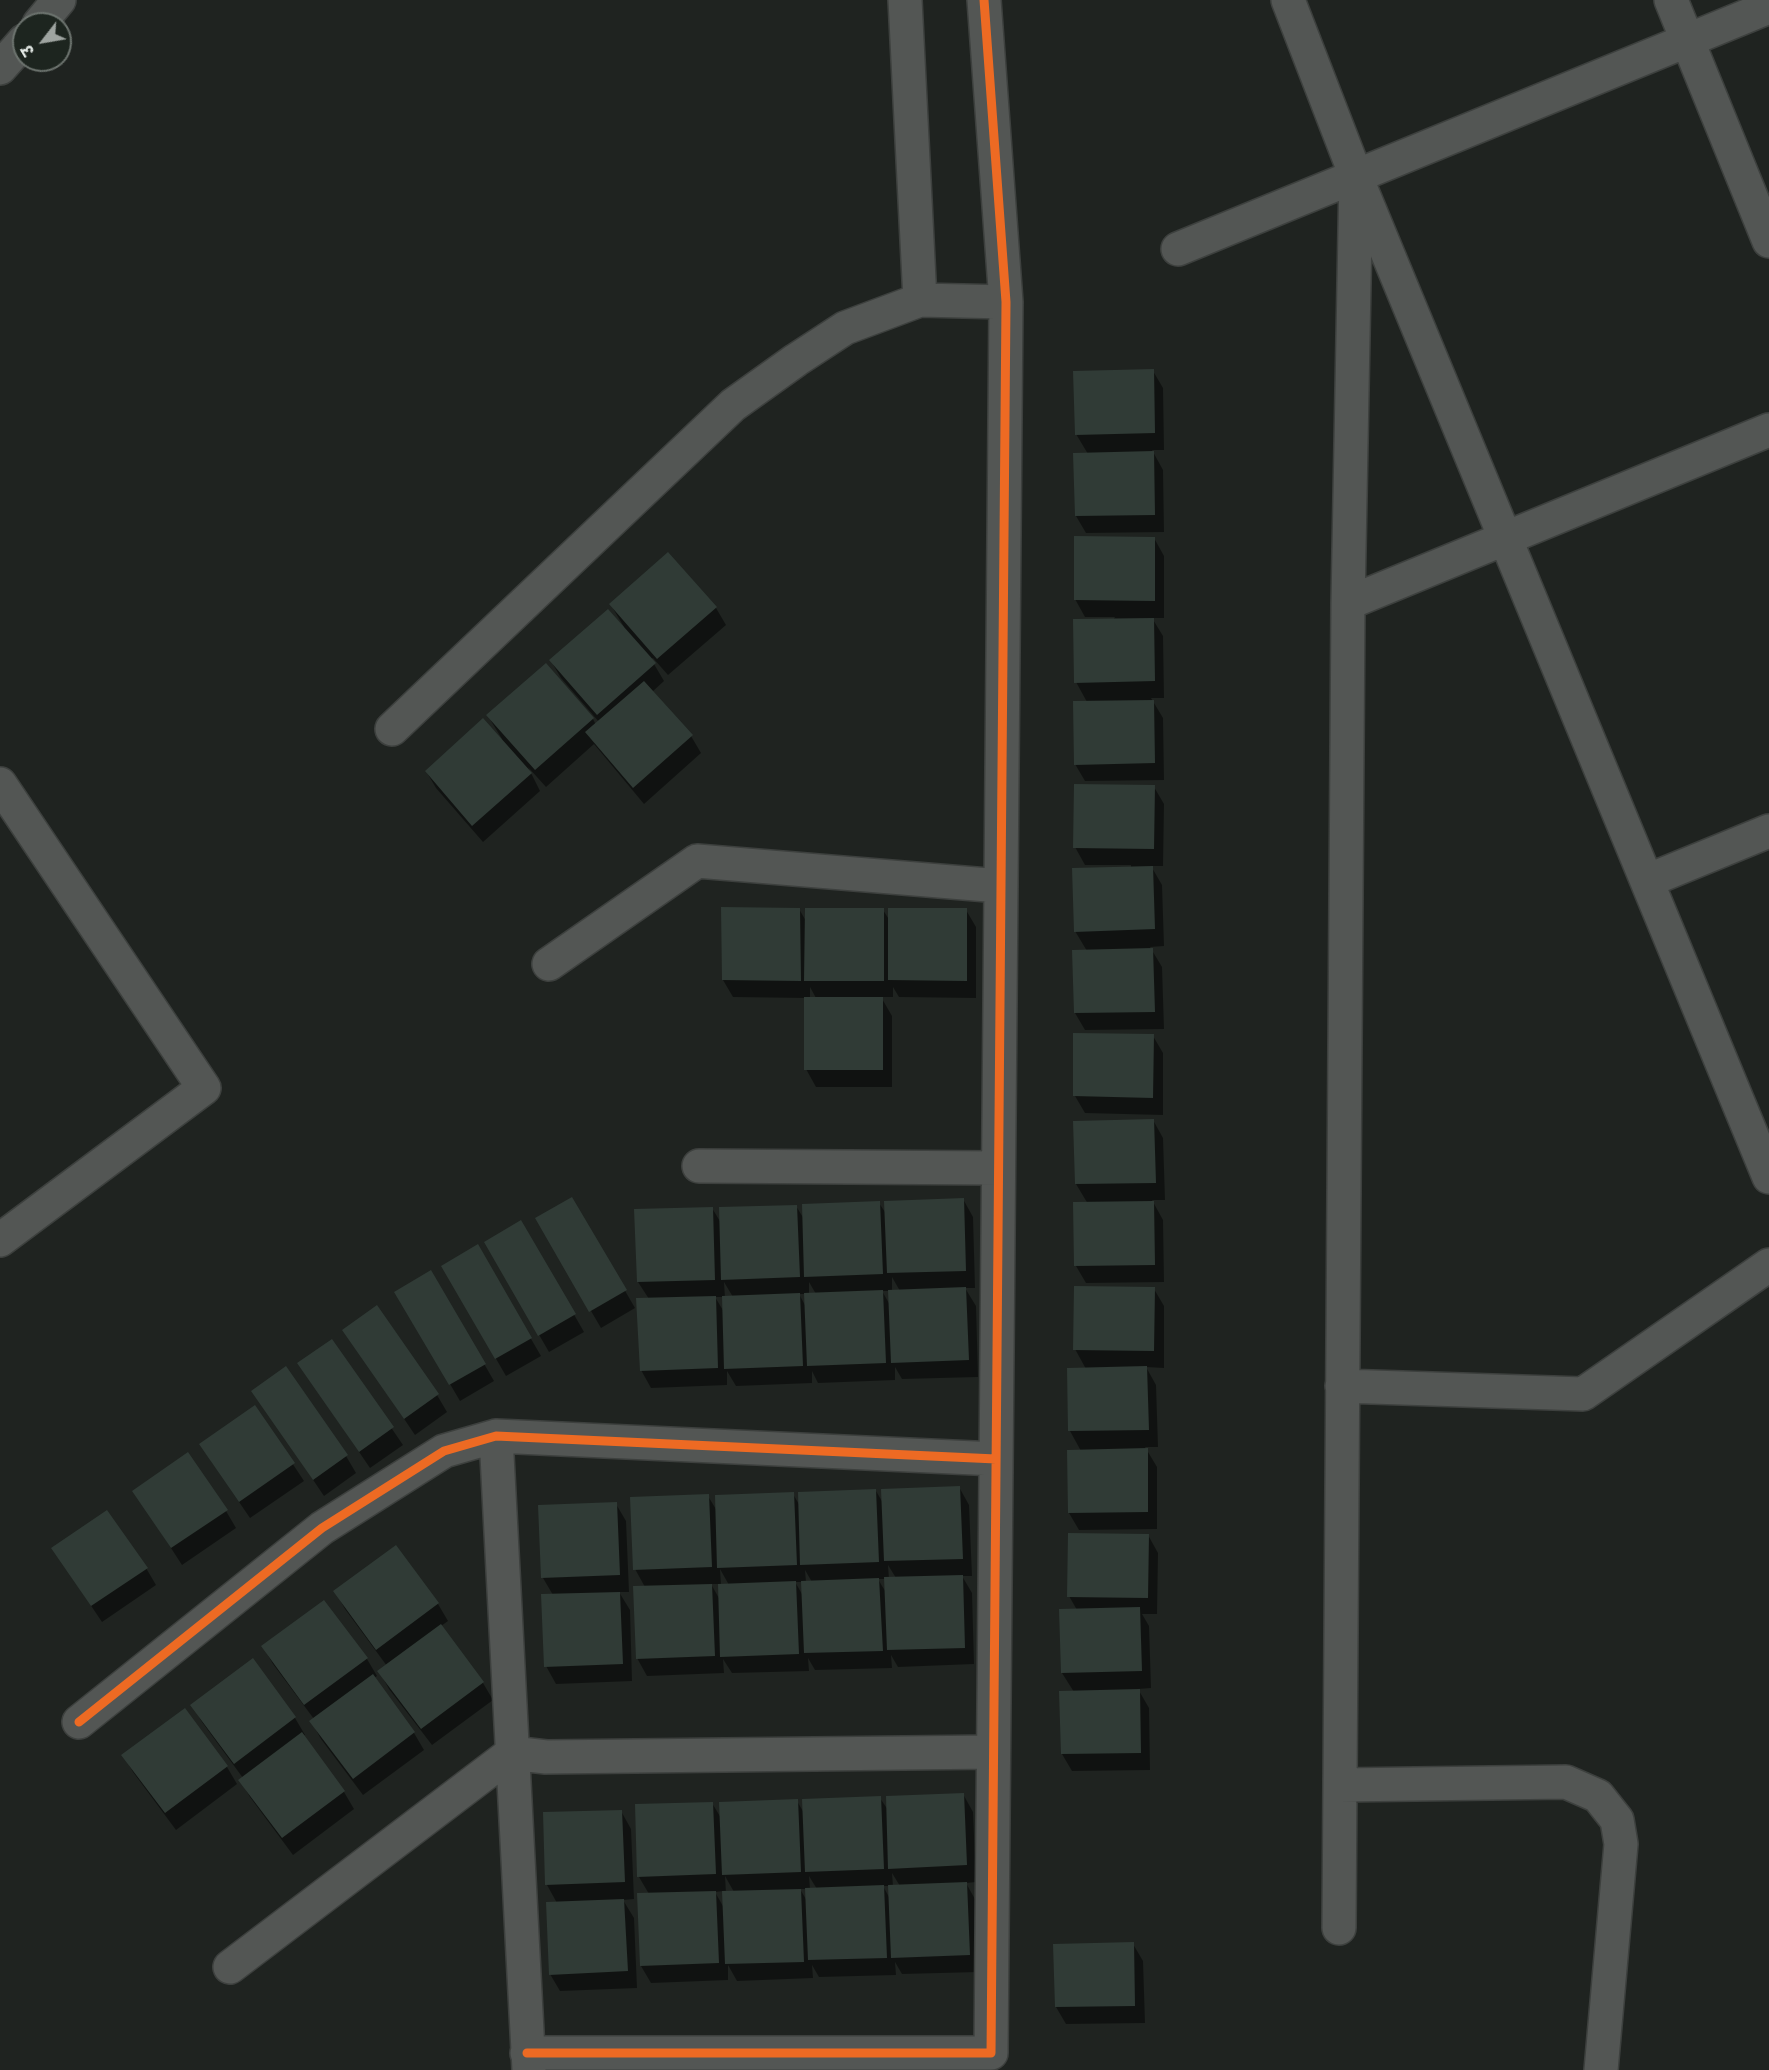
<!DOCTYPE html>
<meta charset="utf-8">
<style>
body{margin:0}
#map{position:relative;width:1769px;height:2070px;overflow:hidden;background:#1f2320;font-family:Poppins,"Noto Sans Devanagari",sans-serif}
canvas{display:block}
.north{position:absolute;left:12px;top:12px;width:60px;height:60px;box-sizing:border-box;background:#1d251f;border:2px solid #6c736e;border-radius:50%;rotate:239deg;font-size:16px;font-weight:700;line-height:24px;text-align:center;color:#e3e9e5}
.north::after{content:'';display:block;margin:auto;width:21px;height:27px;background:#9ea4a0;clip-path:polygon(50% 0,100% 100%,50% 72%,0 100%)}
</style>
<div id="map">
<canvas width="1769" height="2070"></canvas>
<div class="north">उ</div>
</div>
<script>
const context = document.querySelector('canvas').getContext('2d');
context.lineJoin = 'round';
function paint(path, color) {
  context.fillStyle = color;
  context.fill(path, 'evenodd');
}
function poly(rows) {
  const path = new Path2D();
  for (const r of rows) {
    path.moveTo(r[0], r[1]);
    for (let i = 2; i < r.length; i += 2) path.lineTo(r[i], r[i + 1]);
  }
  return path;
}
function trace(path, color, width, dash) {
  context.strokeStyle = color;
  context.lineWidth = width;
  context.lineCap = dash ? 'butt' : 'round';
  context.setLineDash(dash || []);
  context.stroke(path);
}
paint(poly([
 [1153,371,1163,388,1164,450,1152,450,1163,470,1164,532,1086,533,1076,516,1088,454,1076,434],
 [1154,538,1164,556,1164,618,1152,618,1163,636,1164,698,1151,698,1163,718,1164,780,1085,781,1075,764,1087,702,1076,682,1115,617,1085,617,1075,599],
 [611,605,716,608,726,625,668,675,653,658,651,659,664,681,652,692,691,736,701,753,644,804,594,744,546,787,528,767,540,791,483,842,436,788,426,771,502,739,488,716,593,719,596,725,599,722,561,678,551,661,624,627],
 [1154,787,1164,804,1163,866,1151,866,1162,885,1164,946,1150,947,1162,967,1164,1029,1085,1030,1075,1013,1087,951,1075,931,1131,868,1131,865,1085,865,1075,847],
 [799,909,806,921,883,910,890,921,966,910,976,927,976,998,899,997,893,987,893,997,881,997,892,1016,892,1087,816,1087,806,1069,806,998,733,997,723,980],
 [810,987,816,998,810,998],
 [1153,1036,1163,1053,1163,1115,1085,1113,1075,1096],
 [1153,1120,1163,1138,1165,1200,1152,1200,1163,1220,1164,1282,1086,1283,1076,1266,1088,1204,1076,1184,1075,1122],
 [572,1199,635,1308,601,1328,537,1219],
 [963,1199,973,1217,975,1288,965,1288,976,1306,978,1377,902,1379,895,1367,895,1380,818,1383,812,1371,812,1383,736,1386,727,1371,727,1385,651,1388,641,1370,649,1299,638,1282,712,1208,721,1223,796,1206,804,1219,879,1203,887,1215],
 [892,1277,900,1291,892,1291],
 [724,1282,733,1297,725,1298],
 [809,1282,816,1294,809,1294],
 [882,1291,889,1291,890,1305],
 [799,1294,806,1294,806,1307],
 [715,1297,723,1297,724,1312],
 [521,1222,584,1332,549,1352,486,1243],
 [477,1246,541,1356,506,1376,443,1267],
 [431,1272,494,1381,460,1401,396,1292],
 [1154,1289,1164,1306,1164,1368,1146,1367,1156,1385,1158,1447,1145,1447,1157,1467,1157,1529,1079,1530,1069,1513,1081,1451,1070,1431,1086,1369,1075,1349],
 [344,1330,437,1395,447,1412,415,1435],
 [332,1341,403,1445,370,1468,299,1364],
 [253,1391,346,1456,356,1473,324,1496],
 [255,1407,304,1481,250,1518,211,1461],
 [959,1487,969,1505,972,1576,962,1576,972,1593,974,1664,898,1667,891,1655,892,1668,815,1670,808,1658,809,1671,732,1673,723,1659,724,1673,647,1676,637,1658,645,1587,635,1569,708,1496,717,1511,793,1494,800,1506,876,1491,883,1503],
 [888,1565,896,1578,889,1579],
 [720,1569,729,1585,721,1585],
 [805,1570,812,1582,806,1582],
 [878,1579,885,1579,886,1592,882,1586],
 [795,1582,802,1582,803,1596,798,1587],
 [711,1584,719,1584,720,1600],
 [134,1491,226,1511,236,1528,182,1565],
 [616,1504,626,1521,629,1592,619,1592,630,1610,632,1681,556,1684,546,1666,553,1595,543,1578],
 [1148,1535,1158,1553,1157,1614,1142,1614,1149,1626,1151,1688,1138,1689,1149,1708,1150,1770,1072,1771,1062,1754,1061,1692,1074,1692,1062,1673,1077,1610,1069,1596],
 [53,1549,146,1568,156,1585,102,1622],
 [335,1591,438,1604,448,1621,441,1626,483,1683,493,1700,432,1745,389,1689,379,1671,387,1666,345,1609],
 [324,1602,367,1659,377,1676,374,1678,414,1733,424,1750,363,1795,321,1739,311,1721,314,1719,273,1664,263,1647],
 [192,1705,295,1718,305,1735,303,1736,344,1792,354,1809,293,1855,250,1797,240,1780,243,1778,202,1722],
 [185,1710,227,1767,237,1784,176,1830,133,1772,123,1755],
 [963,1794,973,1812,976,1882,966,1883,976,1901,979,1972,902,1974,895,1962,896,1975,819,1977,812,1965,813,1978,737,1981,728,1965,728,1980,651,1983,641,1966,649,1894,639,1877,712,1803,721,1818,797,1801,804,1813,880,1798,888,1810],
 [892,1873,900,1886,893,1886],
 [725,1876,734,1892,726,1893],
 [809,1876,812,1881,817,1889,810,1889],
 [883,1886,890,1886,890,1899],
 [800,1889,806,1889,807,1901],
 [723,1891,724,1908,715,1892],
 [621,1811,631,1829,634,1899,623,1900,634,1918,637,1988,560,1991,550,1974,557,1903,547,1885],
 [1133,1944,1143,1961,1145,2023,1066,2024,1056,2007]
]), '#0007');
paint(poly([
 [1154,369,1155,433,1075,435,1073,371],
 [1154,451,1155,515,1075,516,1073,453],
 [1074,536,1155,537,1155,601,1074,600],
 [668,552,717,607,657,659,609,604],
 [608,609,656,663,597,715,549,660],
 [1154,618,1155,681,1074,683,1073,619],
 [546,663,594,718,535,770,486,715],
 [644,681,693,735,633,788,585,732],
 [1154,700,1155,763,1074,765,1073,701],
 [483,718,532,773,472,826,425,771],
 [1074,784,1155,785,1154,849,1073,848],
 [1153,866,1155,929,1074,932,1072,868],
 [721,907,800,908,801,981,722,980],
 [805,908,884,908,884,981,804,981],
 [888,908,967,908,967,981,888,980],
 [1153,948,1155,1012,1074,1013,1072,950],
 [804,997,883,997,883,1070,804,1070],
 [1073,1033,1154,1034,1153,1098,1073,1096],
 [1154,1119,1156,1183,1075,1184,1073,1121],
 [572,1197,627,1290,589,1312,535,1218],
 [964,1198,966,1271,887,1273,884,1201],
 [880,1201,883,1274,804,1277,802,1204],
 [1154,1201,1155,1265,1074,1266,1073,1202],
 [797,1205,800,1277,721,1280,719,1207],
 [713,1207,715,1280,637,1282,634,1209],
 [521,1220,576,1314,538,1336,484,1242],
 [478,1244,532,1338,495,1359,441,1266],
 [431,1270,486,1364,449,1385,394,1292],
 [1074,1286,1155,1287,1154,1351,1073,1350],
 [966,1287,969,1360,891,1363,888,1290],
 [883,1290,886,1363,807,1366,804,1293],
 [800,1293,803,1366,724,1369,722,1296],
 [716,1296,718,1368,640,1371,636,1298],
 [377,1305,439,1394,404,1419,342,1330],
 [332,1339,394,1427,359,1452,297,1363],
 [286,1366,348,1455,313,1480,251,1391],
 [1147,1366,1149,1430,1068,1431,1067,1368],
 [255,1405,295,1463,239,1502,199,1444],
 [1148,1448,1148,1512,1068,1513,1067,1450],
 [188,1452,228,1510,171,1548,132,1491],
 [960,1486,963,1559,884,1561,881,1489],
 [876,1489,879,1562,800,1565,798,1492],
 [794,1492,797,1565,717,1568,715,1495],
 [709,1494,712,1567,633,1570,630,1497],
 [617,1502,620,1575,541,1578,538,1505],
 [107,1510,148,1568,91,1606,51,1548],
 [1068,1533,1149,1534,1148,1598,1067,1597],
 [396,1545,439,1603,376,1650,333,1591],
 [963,1575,965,1648,887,1650,884,1577],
 [879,1578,883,1651,804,1653,801,1581],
 [796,1581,799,1654,720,1657,718,1584],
 [712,1584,715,1656,636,1659,633,1586],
 [620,1592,623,1664,544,1667,541,1594],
 [324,1600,368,1658,304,1705,261,1646],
 [1140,1607,1142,1671,1061,1673,1059,1609],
 [441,1624,484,1682,421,1729,377,1671],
 [253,1658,296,1717,234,1764,190,1705],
 [373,1674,415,1732,353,1779,309,1721],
 [1140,1689,1141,1753,1061,1754,1059,1691],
 [185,1708,228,1766,165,1813,121,1755],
 [302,1732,345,1791,282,1838,238,1780],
 [964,1793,967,1865,888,1869,886,1796],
 [881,1796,884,1869,805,1872,802,1799],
 [798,1799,801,1872,722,1875,719,1802],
 [713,1802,716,1874,637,1877,635,1804],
 [622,1810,625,1882,545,1885,543,1812],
 [967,1882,970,1955,891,1958,888,1885],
 [884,1885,887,1958,808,1960,805,1888],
 [801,1889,804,1962,725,1964,722,1891],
 [716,1891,719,1963,640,1966,637,1893],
 [624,1899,628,1971,549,1975,546,1902],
 [1134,1942,1135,2006,1055,2007,1053,1944]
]), '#303b36');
const minor = poly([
 [905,0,920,300],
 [1288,0,1356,176,1348,603,1339,1928],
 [1671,0,1769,241],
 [39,24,59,0],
 [0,68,24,41],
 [1361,189,1769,1177],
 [1178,249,1769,7],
 [1348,603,1769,430],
 [392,729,733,405,796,360,845,328,920,300,1006,302],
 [0,784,204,1088,0,1240],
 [1647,881,1769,831],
 [549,964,697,861,1000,886],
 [699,1166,998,1168],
 [1342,1386,1583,1394,1769,1265],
 [496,1436,529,2070],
 [79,1722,322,1528,444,1451,496,1436,996,1459],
 [1340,1785,1566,1782,1598,1796,1617,1820,1621,1844,1601,2070],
 [230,1967,512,1753,546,1757,993,1752],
 [527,2053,991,2053,1006,302,984,0]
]);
trace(minor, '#3d403e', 36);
trace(minor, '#535654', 33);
trace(poly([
 [79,1722,322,1528,444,1451,496,1436,996,1459],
 [527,2053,991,2053,1006,302,984,0]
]), '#ed6a23', 9);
</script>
